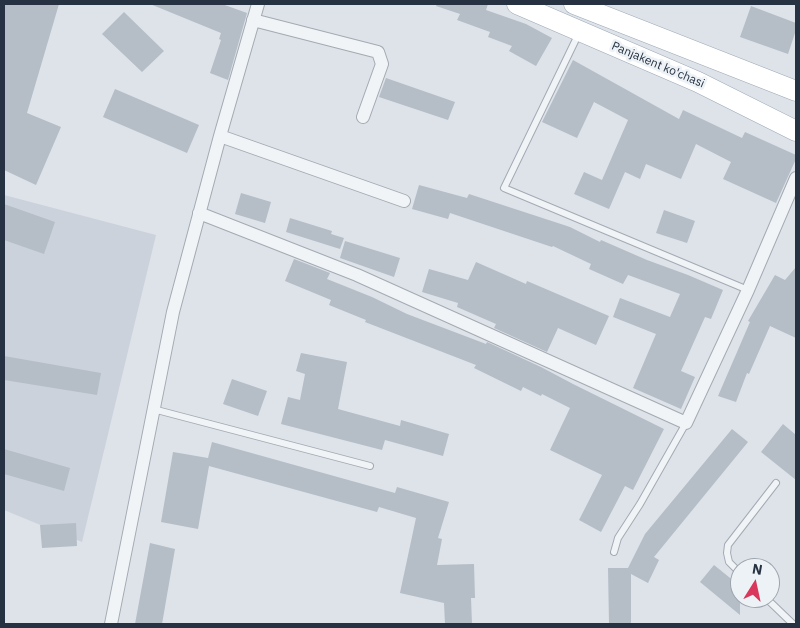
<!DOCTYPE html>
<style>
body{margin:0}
#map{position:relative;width:800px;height:628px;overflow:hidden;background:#dee3e9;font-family:"IBM Plex Sans",sans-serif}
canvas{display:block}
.frame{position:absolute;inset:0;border:5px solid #263241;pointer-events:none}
.north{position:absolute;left:730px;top:558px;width:50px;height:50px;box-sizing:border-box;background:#edf2f6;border:1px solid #9da5ae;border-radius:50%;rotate:10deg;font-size:14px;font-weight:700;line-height:20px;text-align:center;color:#263241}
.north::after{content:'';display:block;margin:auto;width:18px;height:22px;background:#da375d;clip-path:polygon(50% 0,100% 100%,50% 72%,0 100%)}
</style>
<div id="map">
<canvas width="800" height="628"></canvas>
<div class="frame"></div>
<div class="north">N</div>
</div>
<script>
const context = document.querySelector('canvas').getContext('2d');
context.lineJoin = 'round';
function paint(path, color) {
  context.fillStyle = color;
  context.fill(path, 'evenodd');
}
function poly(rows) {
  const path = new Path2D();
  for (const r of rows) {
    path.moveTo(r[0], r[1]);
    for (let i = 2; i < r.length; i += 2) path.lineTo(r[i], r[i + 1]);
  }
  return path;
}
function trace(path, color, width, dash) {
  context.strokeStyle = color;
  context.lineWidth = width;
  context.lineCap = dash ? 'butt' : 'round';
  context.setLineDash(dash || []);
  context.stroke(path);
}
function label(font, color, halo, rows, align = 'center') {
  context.font = font + ' "IBM Plex Sans",sans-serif';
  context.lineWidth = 5;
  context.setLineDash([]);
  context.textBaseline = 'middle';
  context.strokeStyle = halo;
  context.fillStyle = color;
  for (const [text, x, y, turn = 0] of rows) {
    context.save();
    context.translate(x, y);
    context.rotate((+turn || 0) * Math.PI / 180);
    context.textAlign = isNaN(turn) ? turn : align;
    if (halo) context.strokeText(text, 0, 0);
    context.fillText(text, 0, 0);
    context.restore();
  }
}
paint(poly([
 [4,195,156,235,82,542,4,510]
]), '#ccd2db');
paint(poly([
 [4,4,59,4,27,113,61,127,36,185,4,170],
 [150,4,222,4,247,13,228,80,210,73,221,40,219,39,221,33],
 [437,4,488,4,486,10,526,24,552,38,536,66,509,51,512,46,488,37,490,32,457,20,460,14,436,6],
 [751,6,796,23,796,30,788,54,740,37],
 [124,12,164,51,142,72,102,34],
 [573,60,679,119,683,110,742,138,745,132,796,155,796,159,776,203,723,179,731,162,696,144,681,179,646,164,640,179,625,172,609,209,574,194,584,172,602,180,628,120,594,102,577,138,542,122],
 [386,78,455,102,448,120,379,97],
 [115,89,199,125,187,153,103,117],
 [419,185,467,198,469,194,570,227,600,242,601,240,647,260,688,275,723,290,711,319,705,317,681,371,695,377,681,409,633,388,656,334,613,317,620,298,670,317,680,294,628,275,623,284,589,269,591,264,553,246,552,247,450,213,448,219,412,209],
 [241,193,271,202,265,223,235,214],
 [4,204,55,222,44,254,4,240],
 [664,210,695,221,687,243,656,233],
 [290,218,332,231,331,234,344,238,340,249,286,232],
 [345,241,400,258,394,277,340,258],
 [294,259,330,273,327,279,372,297,407,314,486,344,487,342,541,367,573,384,664,429,633,490,625,486,601,532,579,520,602,475,550,450,570,408,542,394,541,396,523,387,521,391,474,368,476,365,365,322,366,320,329,305,331,300,285,281],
 [476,262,526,284,527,281,609,316,596,345,558,328,547,352,494,328,496,324,457,307,458,303,422,292,429,269,468,280],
 [796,267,796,338,770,326,749,374,747,373,736,402,718,396,750,322,748,321,775,275,785,280],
 [301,353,347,362,338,409,400,426,401,420,449,434,443,456,385,440,382,450,281,424,288,397,300,400,305,374,296,371],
 [4,356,101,373,97,395,4,380],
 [232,379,267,391,258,416,223,404],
 [783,424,796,435,796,480,761,452],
 [732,429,748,442,654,557,659,560,648,583,631,574,631,624,609,624,608,568,628,568,645,534],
 [212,442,395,493,397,487,449,502,438,538,442,539,437,565,474,564,475,598,471,598,472,624,445,624,444,603,400,593,416,518,379,507,377,512,209,466,198,529,161,522,173,452,208,458],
 [4,449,70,468,64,491,4,474],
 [76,523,77,546,42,548,40,525],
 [150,543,175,549,162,624,135,624],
 [714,565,740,586,740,615,700,582]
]), '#b5bdc6');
const service = poly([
 [579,33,504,188,748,290],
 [153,409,370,466],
 [614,552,618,538,640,504,686,423],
 [740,573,729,562,727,553,728,545,776,483],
 [766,598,793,624]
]);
const minor = poly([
 [253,20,378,52,382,64,363,117],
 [220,136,404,201],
 [199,213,357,275,686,423,748,290,796,178],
 [111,624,173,312,220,136,258,4]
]);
const primary = poly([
 [517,4,698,82,796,131],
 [574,4,796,91]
]);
trace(service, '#a3aab3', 8);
trace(minor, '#a3aab3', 14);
trace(primary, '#9ca8b6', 21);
trace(service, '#f1f4f7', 6);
trace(minor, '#f1f4f7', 12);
trace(primary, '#fff', 20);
label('12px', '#263241', '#edf2f6', [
 ["Panjakent ko'chasi",658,65,23]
]);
</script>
